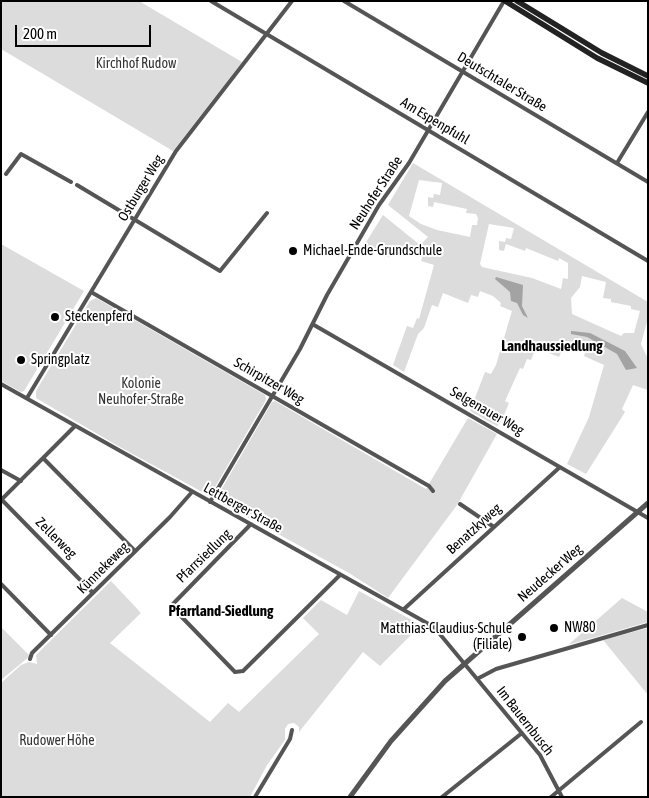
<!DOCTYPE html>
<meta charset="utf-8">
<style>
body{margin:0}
#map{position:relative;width:649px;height:798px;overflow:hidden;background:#fff;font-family:"Asap Condensed",sans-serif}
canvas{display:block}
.frame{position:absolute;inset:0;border:2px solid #000;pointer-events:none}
.scale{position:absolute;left:15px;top:25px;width:136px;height:22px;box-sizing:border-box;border:2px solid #000;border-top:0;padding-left:6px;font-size:15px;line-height:18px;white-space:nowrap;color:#000;-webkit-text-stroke:4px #fff;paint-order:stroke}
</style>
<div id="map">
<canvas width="649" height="798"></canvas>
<div class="frame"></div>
<div class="scale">200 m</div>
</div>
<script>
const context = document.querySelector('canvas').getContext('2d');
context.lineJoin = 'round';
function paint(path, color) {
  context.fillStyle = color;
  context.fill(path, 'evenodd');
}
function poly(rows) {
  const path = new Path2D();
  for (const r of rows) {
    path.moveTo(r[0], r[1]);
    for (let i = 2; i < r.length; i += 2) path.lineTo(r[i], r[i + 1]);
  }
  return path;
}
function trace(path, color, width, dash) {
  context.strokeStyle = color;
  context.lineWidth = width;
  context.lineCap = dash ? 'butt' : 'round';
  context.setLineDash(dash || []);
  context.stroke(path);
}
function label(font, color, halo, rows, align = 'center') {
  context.font = font + ' "Asap Condensed",sans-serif';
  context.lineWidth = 4;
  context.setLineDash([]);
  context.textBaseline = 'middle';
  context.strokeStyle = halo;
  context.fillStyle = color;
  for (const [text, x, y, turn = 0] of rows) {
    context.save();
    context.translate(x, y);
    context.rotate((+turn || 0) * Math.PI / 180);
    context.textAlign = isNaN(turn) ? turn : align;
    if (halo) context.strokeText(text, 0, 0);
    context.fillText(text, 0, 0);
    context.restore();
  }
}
paint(poly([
 [1,1,139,1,242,62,173,151,1,49],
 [413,163,648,302,648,318,641,344,648,359,648,390,633,385,622,409,625,412,586,474,567,464,589,417,604,365,584,356,585,353,563,348,559,357,536,348,531,360,527,359,523,369,520,368,505,401,509,403,501,422,497,426,470,411,485,372,491,374,496,365,512,311,500,306,501,303,493,296,480,291,478,297,471,295,468,303,443,293,438,307,432,305,424,328,418,334,404,372,393,365,407,326,413,328,417,318,419,319,434,265,421,261,423,254,399,246,393,246,389,257,363,247,383,215,420,245,428,237,388,205],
 [419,180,442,183,440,195,434,194,433,198,428,197,428,206,433,207,434,202,467,209,466,213,476,214,478,218,477,225,472,225,470,237,437,230,421,224,409,216],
 [489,224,514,228,511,239,506,238,505,242,499,241,499,250,504,251,506,244,525,251,526,248,558,261,559,258,568,263,568,279,563,278,561,289,532,278,482,267,480,264],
 [582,276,606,282,603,298,611,299,611,302,631,306,631,309,640,311,634,333,624,333,621,336,572,314,571,298,580,287],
 [1,244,84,291,24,391,21,392,1,381],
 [96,298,265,395,266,400,211,494,206,494,118,446,36,398,36,391,90,301],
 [275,401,426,489,468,418,497,434,457,505,388,598,349,573,218,501,217,497,272,402],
 [111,581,141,613,110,643,210,722,228,703,239,712,319,634,303,618,321,600,347,615,359,591,421,625,380,666,363,652,299,732,299,727,294,723,288,724,285,729,285,740,267,765,250,797,1,797,1,683,21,665,29,662,37,664,36,655],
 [622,598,648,612,648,622,568,645],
 [1,627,30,656,1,680],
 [648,628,648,695,603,640]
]), '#dcdcdc');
paint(poly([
 [496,277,523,285,522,306,528,318,523,315,517,303,511,301,510,292,495,279],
 [571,331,590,333,625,351,637,368,626,370,617,354,587,337,571,334]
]), '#a3a3a3');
trace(poly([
 [211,1,648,261],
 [344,1,648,182],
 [617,163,648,112],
 [6,174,21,154,71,182],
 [77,185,220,271,267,213],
 [91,292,429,486,433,491],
 [314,325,648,518],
 [1,384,434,627,540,755,562,797],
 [27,398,176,151,292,1],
 [44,459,135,551],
 [1,470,21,481],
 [1,500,75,426],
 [2,500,93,593],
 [210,502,300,349,327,295,379,205,409,163,504,1],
 [460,504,494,527],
 [251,524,172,605,174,609,235,672,243,671,340,575],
 [1,584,51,635],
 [404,609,560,467],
 [30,659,32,653,170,517,192,492],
 [477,679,496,669,648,625],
 [255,797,290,739,292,730],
 [442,797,522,733],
 [551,797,641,722]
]), '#555', 4);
trace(poly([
 [350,797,391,741,445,681,648,503]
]), '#555', 5);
trace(poly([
 [505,1,597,58,648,83],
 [517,1,602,53,648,76]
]), '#222', 5.5);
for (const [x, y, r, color] of [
 [293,251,5,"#000"],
 [55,317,5,"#000"],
 [21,360,5,"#000"],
 [554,628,5,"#000"],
 [522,637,5,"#000"]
]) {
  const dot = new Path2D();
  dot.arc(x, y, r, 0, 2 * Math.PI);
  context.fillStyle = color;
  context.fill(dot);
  trace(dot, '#fff', 2);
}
label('14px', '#333', '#fff', [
 ["Kirchhof Rudow",136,64],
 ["Kolonie",141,384],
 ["Neuhofer-Straße",141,400],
 ["Rudower Höhe",57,741]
]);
label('14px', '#000', '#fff', [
 ["Deutschtaler Straße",502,82,31],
 ["Am Espenpfuhl",435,121,31],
 ["Ostburger Weg",141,188,-59],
 ["Neuhofer Straße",376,193,-57],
 ["Schirpitzer Weg",269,381,30],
 ["Selgenauer Weg",487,411,30],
 ["Lettberger Straße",243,508,29],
 ["Benatzkyweg",474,529,-42],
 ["Zellerweg",56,538,45],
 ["Pfarrsiedlung",204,556,-44],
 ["Künnekeweg",103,568,-45],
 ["Neudecker Weg",550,573,-41],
 ["Im Bauernbusch",525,721,52]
]);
label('14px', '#000', '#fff', [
 ["Michael-Ende-Grundschule",303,251],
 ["Steckenpferd",65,317],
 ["Springplatz",31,360],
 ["NW80",564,628],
 ["Matthias-Claudius-Schule",512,629,"right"],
 ["(Filiale)",512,645,"right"]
], 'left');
label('bold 15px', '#000', '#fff', [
 ["Landhaussiedlung",552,346],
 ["Pfarrland-Siedlung",221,611]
]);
</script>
